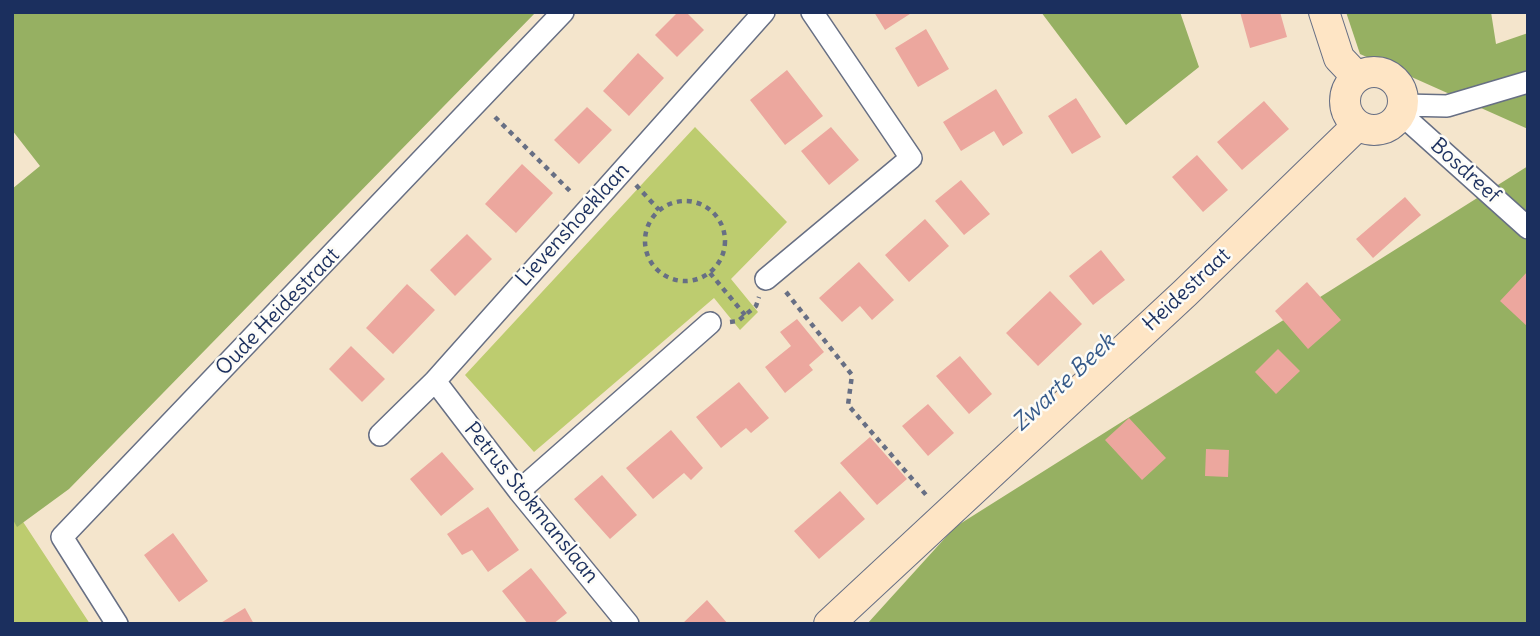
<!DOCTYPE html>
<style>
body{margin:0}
#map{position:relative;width:1540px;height:636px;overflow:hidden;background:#f4e5cc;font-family:Delius,sans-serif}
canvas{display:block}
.frame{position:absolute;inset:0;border:14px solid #1b2f5e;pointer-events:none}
</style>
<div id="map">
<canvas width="1540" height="636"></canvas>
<div class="frame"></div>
</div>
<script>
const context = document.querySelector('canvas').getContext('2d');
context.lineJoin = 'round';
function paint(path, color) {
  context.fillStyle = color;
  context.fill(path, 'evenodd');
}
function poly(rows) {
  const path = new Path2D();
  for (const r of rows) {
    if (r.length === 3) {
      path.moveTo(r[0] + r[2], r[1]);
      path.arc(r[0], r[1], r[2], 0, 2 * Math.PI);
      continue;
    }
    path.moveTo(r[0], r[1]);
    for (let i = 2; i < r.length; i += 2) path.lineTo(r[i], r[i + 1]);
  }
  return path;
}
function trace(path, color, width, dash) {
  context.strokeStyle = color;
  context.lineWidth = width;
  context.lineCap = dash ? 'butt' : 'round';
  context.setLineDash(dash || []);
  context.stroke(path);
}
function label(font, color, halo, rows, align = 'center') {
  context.font = font + ' Delius,sans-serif';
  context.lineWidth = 5;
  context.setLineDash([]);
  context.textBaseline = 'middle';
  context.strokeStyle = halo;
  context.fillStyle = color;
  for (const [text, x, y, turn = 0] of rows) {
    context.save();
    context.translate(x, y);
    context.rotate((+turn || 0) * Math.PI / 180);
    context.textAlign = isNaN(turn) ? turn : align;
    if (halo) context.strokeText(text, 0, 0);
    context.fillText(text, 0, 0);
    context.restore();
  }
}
paint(poly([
 [695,127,787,222,731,279,758,312,740,330,714,298,534,452,465,375],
 [12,505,90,624,12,624]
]), '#bdcc6f');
paint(poly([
 [12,12,536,12,69,489,17,527,12,518,12,189,40,166,12,130],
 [1041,12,1180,12,1199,67,1126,125],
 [1346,12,1491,12,1496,44,1528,33,1528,129,1360,54],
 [1528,166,1528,624,867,624,955,527]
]), '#96b062');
paint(poly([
 [678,12,686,12,704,30,677,57,655,35],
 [874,12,913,12,885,30],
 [1240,12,1280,12,1287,37,1250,48],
 [926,29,949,69,918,87,895,48],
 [638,53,664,78,629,116,603,91],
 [787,70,823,116,785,145,750,100],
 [996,89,1023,133,1003,146,994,131,961,151,943,122],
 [1076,98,1101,137,1072,154,1048,116],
 [1264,101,1289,129,1242,170,1217,142],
 [587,107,612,130,579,164,554,140],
 [831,127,859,160,829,185,801,151],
 [1197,155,1228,190,1203,212,1172,177],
 [522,164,553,193,516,233,485,204],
 [961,180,990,214,964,235,935,201],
 [1405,197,1421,215,1373,258,1356,239],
 [925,219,949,246,909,282,885,255],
 [467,234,492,259,455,296,430,270],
 [1101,250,1125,280,1093,305,1069,276],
 [859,262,894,300,872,320,860,306,842,322,819,298],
 [1528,271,1528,327,1500,301],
 [1307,282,1341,320,1308,349,1275,311],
 [407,284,435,310,393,354,366,328],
 [1050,291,1082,324,1038,366,1006,333],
 [797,319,824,352,809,365,813,370,785,393,765,367,791,346,780,332],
 [351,346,385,379,362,402,329,369],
 [1278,349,1300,371,1276,394,1255,372],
 [960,356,992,394,969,414,936,376],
 [739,382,769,418,751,433,746,428,721,448,696,417],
 [928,404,954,433,928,456,902,426],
 [1129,418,1166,458,1142,480,1105,440],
 [671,430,703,468,691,480,684,473,653,499,626,468],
 [870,437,907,479,877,505,840,463],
 [1206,449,1229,450,1228,477,1205,476],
 [442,452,474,489,441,516,410,479],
 [602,475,637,515,610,539,574,499],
 [840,491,865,519,819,559,794,531],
 [488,507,519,550,488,572,472,550,462,555,447,534],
 [173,533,208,581,179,602,144,555],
 [531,568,567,613,553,624,528,624,502,591],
 [707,600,728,624,682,624],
 [245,608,254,624,219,624]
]), '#eca79e');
const street = poly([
 [1404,105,1447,106,1528,82],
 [1401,114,1528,228],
 [766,279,911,158,812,12],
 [435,381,519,491,628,624],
 [380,435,435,381,764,12],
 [519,491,710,323],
 [117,624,62,537,563,12]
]);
const secondary = poly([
 [1324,12,1339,58,1357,77],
 [1374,101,29],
 [829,624,1185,293,1357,126]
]);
trace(street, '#676f84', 24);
trace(secondary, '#676f84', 32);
trace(poly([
 [495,117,573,194],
 [636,185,659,210],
 [685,241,40],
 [710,273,745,315],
 [786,292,852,375,848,405,927,496],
 [730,322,738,321,756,306,759,297]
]), '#676f84', 4.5, [5, 5]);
trace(street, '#fff', 21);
trace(secondary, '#fee5c5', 30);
label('21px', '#1b2f5e', '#fdfcf7', [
 ["Bosdreef",1465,171,42],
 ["Lievenshoeklaan",573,225,-48],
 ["Heidestraat",1187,290,-43],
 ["Oude Heidestraat",278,312,-46],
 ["Petrus Stokmanslaan",531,503,51]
]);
label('italic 23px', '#365a89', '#fdfcf7', [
 ["Zwarte Beek",1064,383,-43]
]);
</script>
